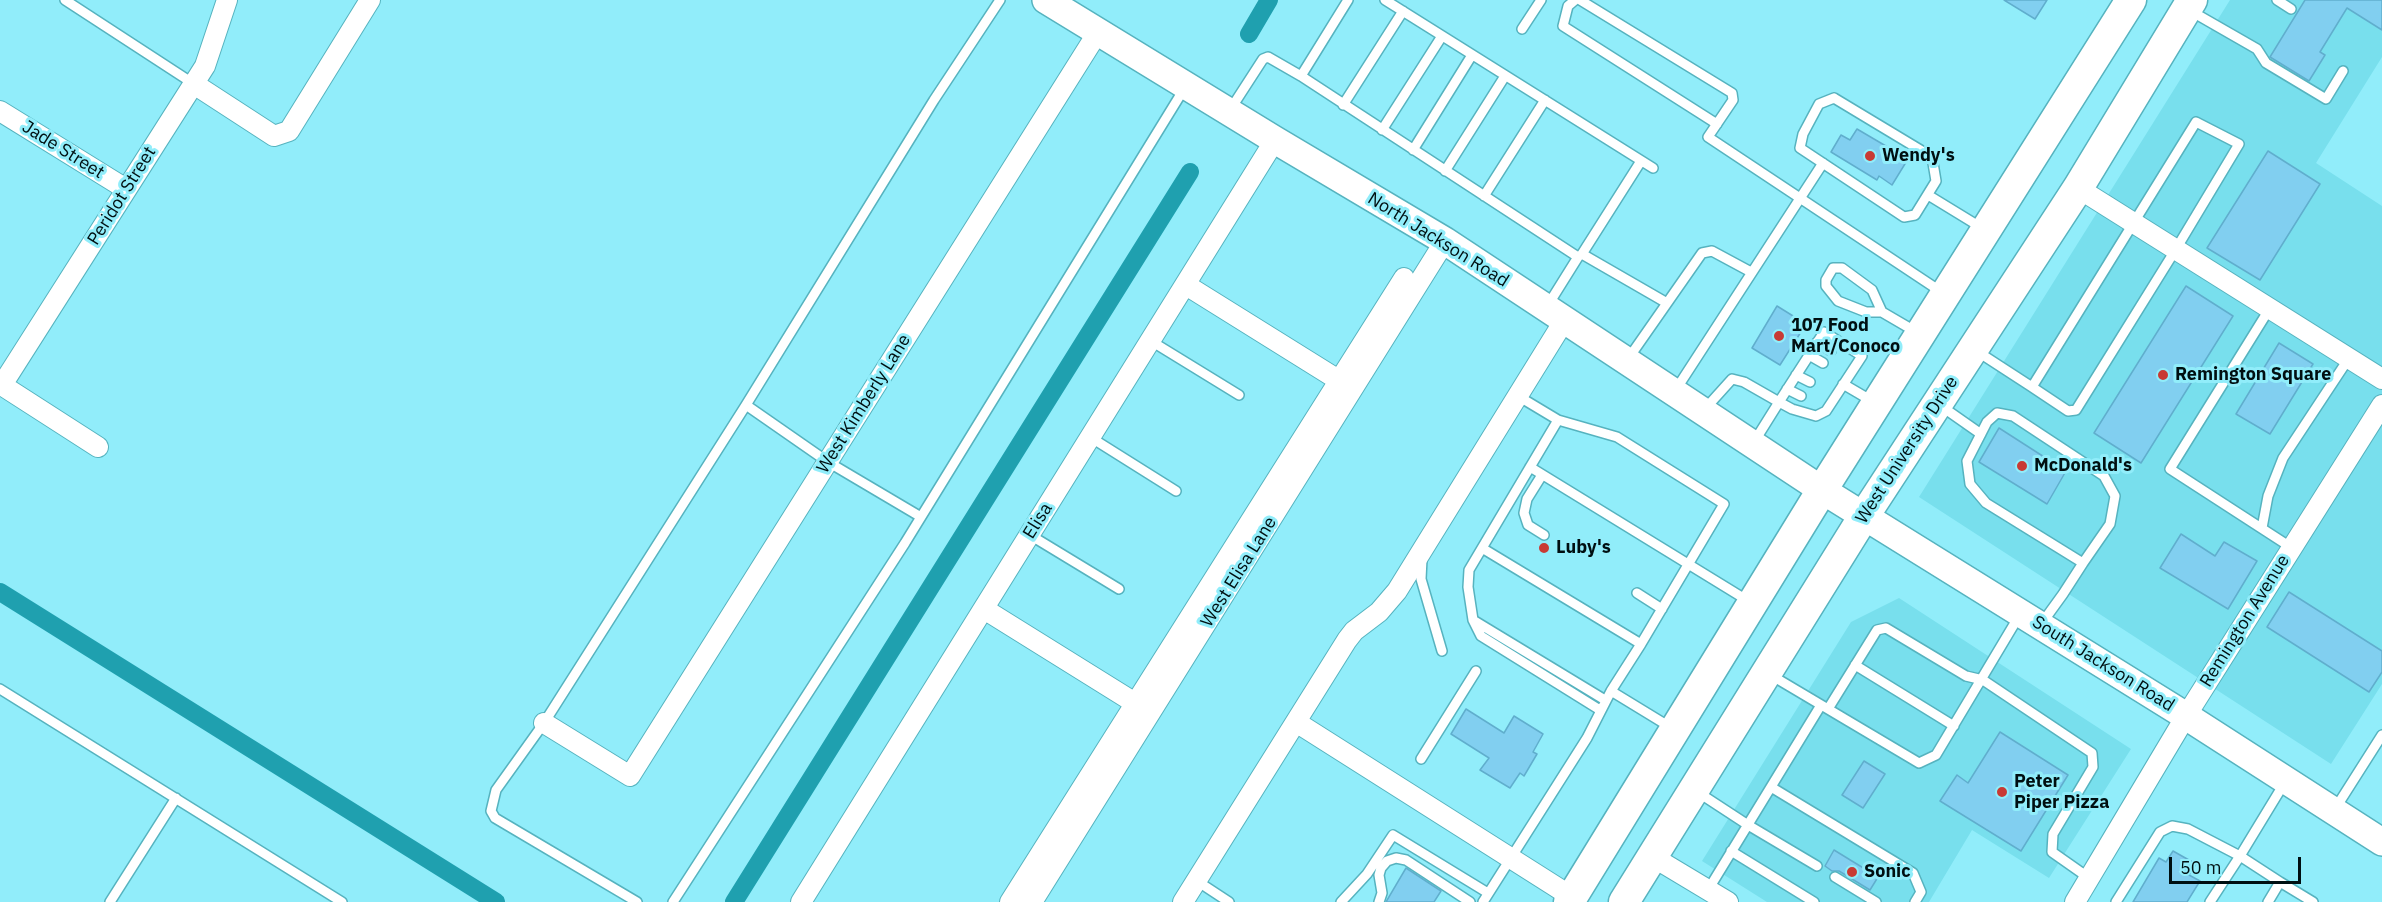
<!DOCTYPE html>
<style>
body{margin:0}
#map{position:relative;width:2382px;height:902px;overflow:hidden;background:#91edfa;font-family:"IBM Plex Sans",sans-serif}
canvas{display:block}
.scale{position:absolute;left:2169px;top:857px;width:132px;height:27px;box-sizing:border-box;border:3px solid #000f11;border-top:0;padding-left:8px;font-size:18px;line-height:21px;white-space:nowrap;color:#000f11;-webkit-text-stroke:4px #91edfa;paint-order:stroke}
</style>
<div id="map">
<canvas width="2382" height="902"></canvas>
<div class="scale">50 m</div>
</div>
<script>
const context = document.querySelector('canvas').getContext('2d');
context.lineJoin = 'round';
function paint(path, color) {
  context.fillStyle = color;
  context.fill(path, 'evenodd');
}
function poly(rows) {
  const path = new Path2D();
  for (const r of rows) {
    path.moveTo(r[0], r[1]);
    for (let i = 2; i < r.length; i += 2) path.lineTo(r[i], r[i + 1]);
  }
  return path;
}
function trace(path, color, width, dash) {
  context.strokeStyle = color;
  context.lineWidth = width;
  context.lineCap = dash ? 'butt' : 'round';
  context.setLineDash(dash || []);
  context.stroke(path);
}
function label(font, color, halo, rows, align = 'center') {
  context.font = font + ' "IBM Plex Sans",sans-serif';
  context.lineWidth = 6;
  context.setLineDash([]);
  context.textBaseline = 'middle';
  context.strokeStyle = halo;
  context.fillStyle = color;
  for (const [text, x, y, turn = 0] of rows) {
    context.save();
    context.translate(x, y);
    context.rotate((+turn || 0) * Math.PI / 180);
    context.textAlign = isNaN(turn) ? turn : align;
    if (halo) context.strokeText(text, 0, 0);
    context.fillText(text, 0, 0);
    context.restore();
  }
}
paint(poly([
 [2230,0,2382,0,2382,57,2316,163,2382,206,2382,684,2331,764,1919,497],
 [1899,598,2131,749,2049,878,1972,830,1929,902,1767,902,1702,861,1851,622]
]), '#78dfed');
trace(poly([
 [1249,34,1269,0],
 [0,592,496,902],
 [734,902,1190,172]
]), '#1fa0af', 18);
const building = poly([
 [2004,0,2047,0,2035,19,2004,0],
 [2305,0,2382,0,2382,30,2347,8,2320,52,2325,55,2309,81,2270,57,2305,0],
 [1857,129,1908,159,1892,185,1879,176,1877,180,1831,152,1841,135,1850,140,1857,129],
 [2268,151,2320,184,2260,280,2207,248,2268,151],
 [2186,286,2233,316,2141,463,2094,433,2186,286],
 [1777,306,1806,324,1780,365,1752,348,1777,306],
 [2279,343,2313,364,2270,434,2236,414,2279,343],
 [1999,428,2066,471,2047,504,1979,462,1999,428],
 [2181,534,2215,556,2224,542,2257,561,2228,609,2160,568,2181,534],
 [2289,592,2382,651,2382,672,2369,692,2267,627,2289,592],
 [1466,709,1504,733,1514,716,1543,734,1533,752,1537,754,1524,776,1520,773,1510,788,1480,770,1489,758,1451,734,1466,709],
 [2000,732,2068,775,2021,851,1940,801,1957,775,1968,783,2000,732],
 [1864,761,1885,774,1863,808,1842,795,1864,761],
 [1834,850,1878,877,1870,890,1839,871,1832,871,1825,866,1834,850],
 [2173,851,2196,864,2189,875,2200,881,2187,902,2133,902,2159,858,2166,862,2173,851],
 [1406,868,1441,891,1434,902,1386,902,1406,868]
]);
paint(building, '#81cff0');
trace(building, '#60aecd', 1.5);
const service = poly([
 [65,0,194,84],
 [1348,0,1301,76,1578,257],
 [1385,0,1653,168],
 [1575,0,1568,6,1563,26,1717,124],
 [1580,0,1732,93,1733,100,1708,137,1943,293],
 [2277,0,2291,9],
 [2189,10,2257,49,2266,63,2326,99,2343,71],
 [1522,29,1541,0],
 [1834,98,1932,157,1936,181,1915,215,1904,217,1800,148,1803,134,1819,104,1834,98],
 [1343,105,1403,11],
 [1230,110,1263,59,1268,57,1301,76],
 [2196,122,2239,144,2176,249,2076,410,2068,411,2032,387,2196,122],
 [1382,130,1442,36],
 [1413,150,1472,55],
 [1445,171,1505,76],
 [1928,195,1982,228],
 [1484,196,1545,100],
 [1582,254,1641,161],
 [1548,305,1578,257,1582,254,1667,303],
 [2270,308,2170,469,2292,548],
 [1882,312,1872,290,1842,268,1833,268,1826,280,1826,286,1838,301,1866,312,1882,312,1918,333],
 [1151,341,1239,395],
 [1817,342,1831,351],
 [1975,350,2032,387],
 [1809,355,1823,363],
 [1628,359,1702,253,1712,251,1751,272],
 [1796,375,1810,382],
 [1843,384,1872,401],
 [1787,389,1801,396],
 [1675,391,1823,163],
 [1518,396,1558,420,1617,437,1724,504,1641,644],
 [746,405,828,462,921,517],
 [1941,406,1981,434],
 [1704,410,1732,379,1744,382,1779,402,1792,409,1816,416,1826,411,1862,356,1824,332,1779,402,1754,442],
 [1558,420,1469,570,1468,587,1473,620,1481,636,1600,710],
 [1090,437,1176,491],
 [1530,467,1750,602],
 [1542,475,1527,499,1524,513,1528,525,1544,535],
 [2262,528,2268,496,2283,458,2349,358],
 [1030,535,1119,589],
 [1482,548,1641,644,1611,691,1670,727],
 [1422,559,1421,579,1442,651],
 [1637,593,1662,609],
 [1473,620,1605,700],
 [2042,623,2063,594,2083,563,2110,524,2115,496,2104,476,2013,416,1997,413,1987,422,1967,461,1970,484,1986,503,2083,563],
 [1855,665,1954,726],
 [1769,674,1919,763,1936,755,2019,616],
 [0,689,342,902],
 [1828,709,1877,630,1886,628,1966,676,1983,680,2092,753,2093,767,2053,834,2052,852,2089,878],
 [1421,759,1476,671],
 [1771,787,1913,873,1921,892,1915,902],
 [1696,791,1748,825,1817,866],
 [2335,809,2382,735],
 [1731,851,1814,902],
 [1835,877,1876,902],
 [1197,881,1229,902],
 [2280,882,2240,856,2285,782],
 [1708,890,1821,705],
 [110,902,176,798],
 [637,902,495,818,491,811,496,790,544,723,746,405,934,100,1000,0],
 [673,902,905,543,1184,89],
 [1341,902,1367,874,1393,835,1488,893],
 [1379,902,1382,893,1379,875,1381,868,1387,861,1396,858,1406,860,1470,902],
 [1483,902,1587,738,1611,691],
 [2116,902,2160,832,2172,826,2188,829,2240,856,2210,902],
 [2268,902,2280,882,2313,902]
]);
const minor = poly([
 [194,84,274,136,289,131,370,0],
 [0,111,126,189],
 [2078,188,2382,379],
 [1186,285,1340,381],
 [0,384,98,447],
 [2,385,205,66,227,0],
 [984,609,1135,703],
 [1296,722,1572,897],
 [544,723,630,776,1098,32],
 [1653,857,1728,902],
 [801,902,1275,140],
 [1010,902,1404,278],
 [1032,902,1445,241],
 [1183,902,1347,640,1354,631,1379,612,1397,591,1564,321],
 [2075,902,2186,716,2382,405]
]);
const secondary = poly([
 [1046,0,1275,140,1445,241,1822,490,2186,716,2382,842]
]);
const primary = poly([
 [1569,902,1822,490,2131,0],
 [1624,902,1864,516,2078,188,2192,0]
]);
trace(service, '#56b3bf', 12);
trace(minor, '#56b3bf', 22);
trace(secondary, '#56b3bf', 30);
trace(primary, '#56b3bf', 33);
trace(service, '#fff', 9);
trace(minor, '#fff', 20);
trace(secondary, '#fff', 27);
trace(primary, '#fff', 30);
for (const [x, y, r, color] of [
 [1870,156,6,"#c83a34"],
 [1779,336,6,"#c83a34"],
 [2163,375,6,"#c83a34"],
 [2022,466,6,"#c83a34"],
 [1544,548,6,"#c83a34"],
 [2002,792,6,"#c83a34"],
 [1852,872,6,"#c83a34"]
]) {
  const dot = new Path2D();
  dot.arc(x, y, r, 0, 2 * Math.PI);
  context.fillStyle = color;
  context.fill(dot);
  trace(dot, '#91edfa', 2);
}
label('18px', '#000f11', '#91edfa', [
 ["Jade Street",63,150,32],
 ["Peridot Street",122,196,-58],
 ["North Jackson Road",1438,240,32],
 ["West Kimberly Lane",864,404,-58],
 ["West University Drive",1907,450,-57],
 ["Elisa",1038,521,-58],
 ["West Elisa Lane",1239,572,-58],
 ["Remington Avenue",2245,621,-58],
 ["South Jackson Road",2103,664,32]
]);
label('bold 18px', '#000f11', '#91edfa', [
 ["Wendy's",1882,156],
 ["107 Food",1791,326],
 ["Mart/Conoco",1791,347],
 ["Remington Square",2175,375],
 ["McDonald's",2034,466],
 ["Luby's",1556,548],
 ["Peter",2014,782],
 ["Piper Pizza",2014,803],
 ["Sonic",1864,872]
], 'left');
</script>
